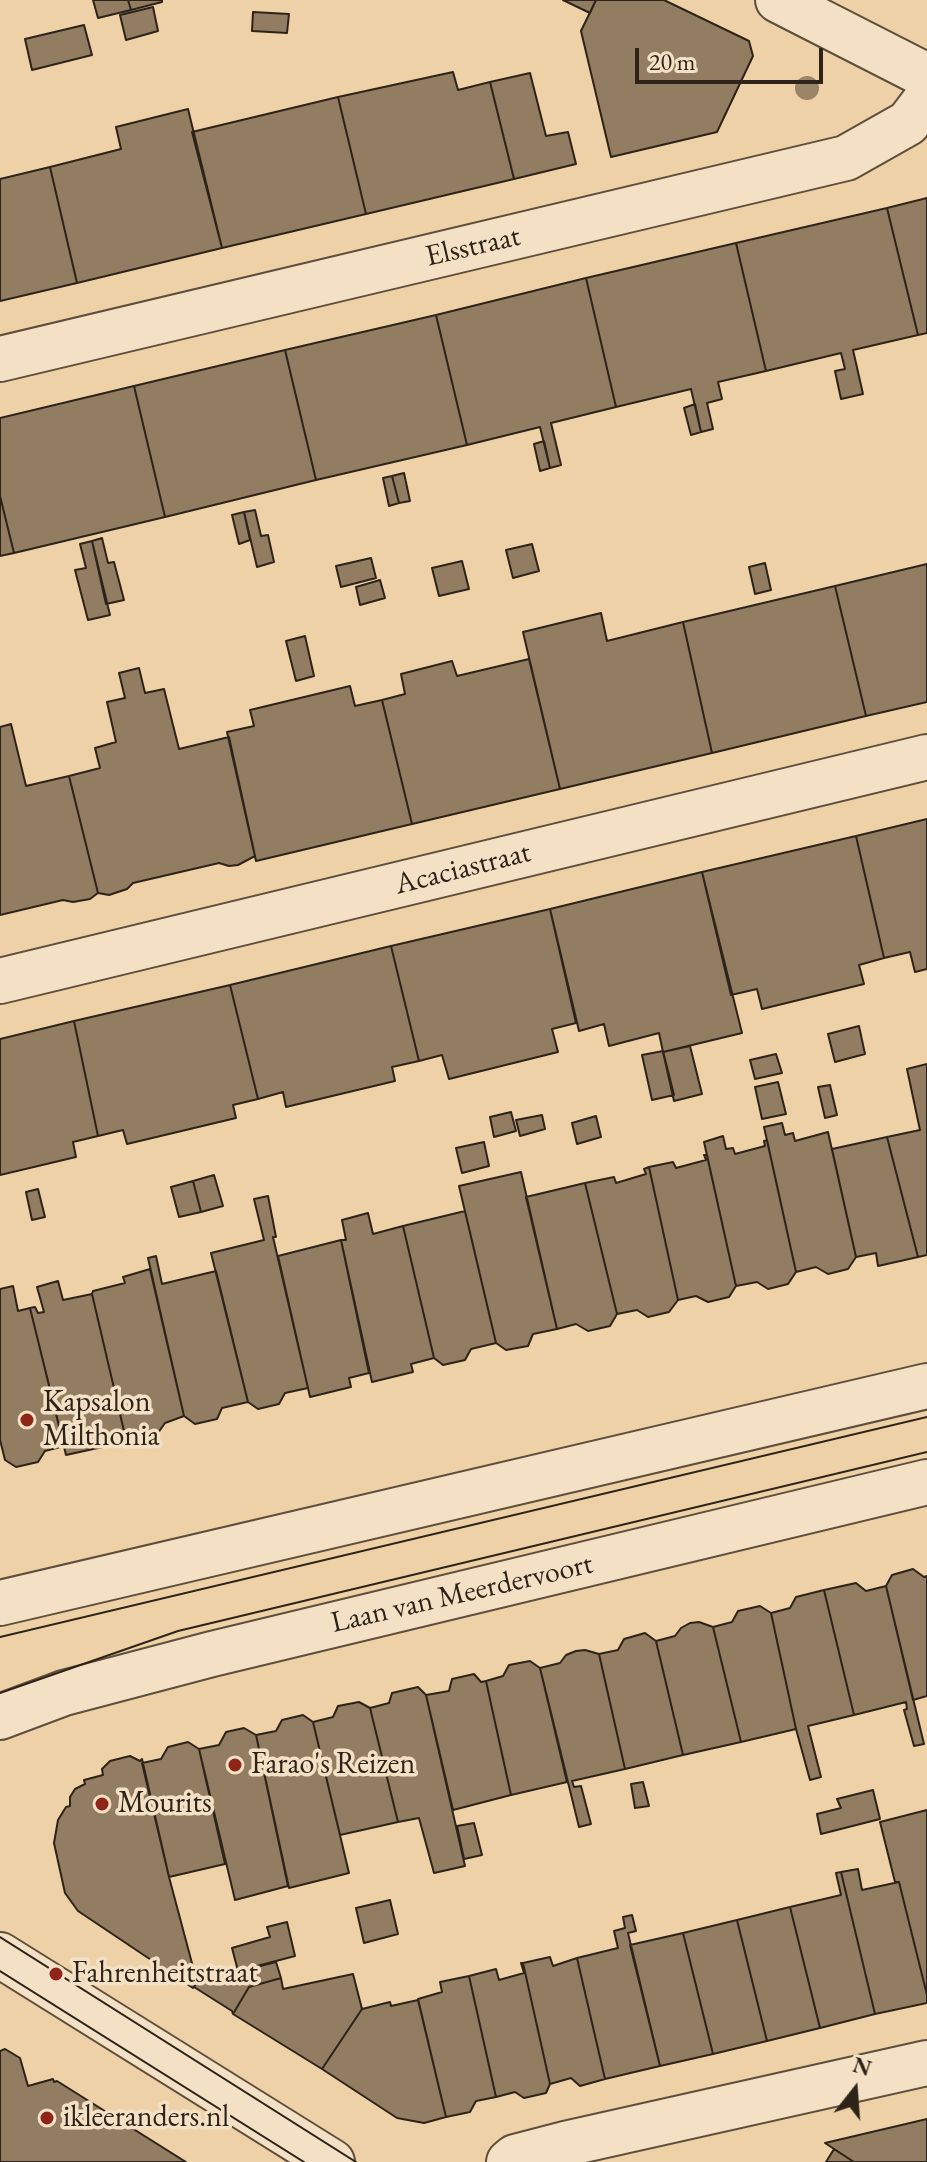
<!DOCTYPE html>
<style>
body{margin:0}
#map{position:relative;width:927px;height:2162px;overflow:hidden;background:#eed1a6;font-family:"EB Garamond",serif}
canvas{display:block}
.north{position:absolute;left:815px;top:2050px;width:80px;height:80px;-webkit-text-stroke:6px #f4e1c5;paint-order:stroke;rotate:17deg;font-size:22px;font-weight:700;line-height:32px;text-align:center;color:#2e2319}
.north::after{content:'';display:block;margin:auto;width:28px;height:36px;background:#2e2319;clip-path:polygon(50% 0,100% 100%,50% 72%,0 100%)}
.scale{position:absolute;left:635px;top:48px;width:188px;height:36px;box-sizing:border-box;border:4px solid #2e2319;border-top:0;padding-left:10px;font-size:24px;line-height:28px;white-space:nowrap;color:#2e2319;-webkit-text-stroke:6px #f4e1c5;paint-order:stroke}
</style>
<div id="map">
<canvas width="927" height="2162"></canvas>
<div class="north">N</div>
<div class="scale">20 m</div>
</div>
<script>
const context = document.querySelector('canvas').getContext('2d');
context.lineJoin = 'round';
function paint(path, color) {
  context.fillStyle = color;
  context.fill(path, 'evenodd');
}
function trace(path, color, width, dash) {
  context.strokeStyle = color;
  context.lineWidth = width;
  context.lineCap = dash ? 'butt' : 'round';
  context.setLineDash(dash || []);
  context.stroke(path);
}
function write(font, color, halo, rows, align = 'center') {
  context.font = font + ' "EB Garamond",serif';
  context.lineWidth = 7;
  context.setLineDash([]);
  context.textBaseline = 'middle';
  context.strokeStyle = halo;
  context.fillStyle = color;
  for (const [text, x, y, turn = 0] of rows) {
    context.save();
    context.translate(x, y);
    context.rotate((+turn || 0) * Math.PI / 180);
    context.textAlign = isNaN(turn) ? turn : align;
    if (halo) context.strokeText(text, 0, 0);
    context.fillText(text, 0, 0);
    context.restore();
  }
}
const building = new Path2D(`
 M93 0H128L131 10 98 18Z
 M128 0H162V2L131 10Z
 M563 0H596L590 13Z
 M596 0H664L749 41 753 56 717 132 611 157 581 31Z
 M153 7 158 31 126 40 120 15Z
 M253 12 289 14 287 33 252 31Z
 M84 25 92 55 32 70 25 39Z
 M453 72 458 90 490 82 514 179 366 214 338 97Z
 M530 73 546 136 568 132 576 164 514 179 490 82Z
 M338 97 366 214 222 248 192 132Z
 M188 109 222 248 77 283 50 167 121 149 116 127Z
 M50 167 77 283 0 301V179Z
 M927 198V333L918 335 887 208Z
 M887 208 918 335 853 350 863 394 841 399 835 371 845 369 841 353 766 371 736 243Z
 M736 243 766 371 718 382 722 399 707 403 713 429 701 432 691 389 616 407 586 278Z
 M586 278 616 407 551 423 561 465 550 468 540 427 467 445 436 315Z
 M436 315 467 445 316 480 285 350Z
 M285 350 316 480 165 517 134 386Z
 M134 386 165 517 14 553 0 496V418Z
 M695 404 701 432 691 435 684 408Z
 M544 441 550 468 540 471 534 444Z
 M404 473 410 501 399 503 392 476Z
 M392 476 399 503 389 506 383 478Z
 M0 496 14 553 0 556Z
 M255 510 261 536 268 535 274 562 257 567 244 512Z
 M244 512 250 540 239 544 232 515Z
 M102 538 108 563 114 562 124 600 106 604 92 541Z
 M92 541 110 615 88 620 75 570 86 568 80 544Z
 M532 544 539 571 513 578 506 550Z
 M371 558 376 578 341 587 336 566Z
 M462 561 469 589 439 596 432 568Z
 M765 563 771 590 755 594 749 567Z
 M927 564V702L866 716 835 586Z
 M380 580 385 598 360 605 356 587Z
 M835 586 866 716 712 753 683 622Z
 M601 613 607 641 683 622 712 753 560 789 523 632Z
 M305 636 314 676 296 681 286 641Z
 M529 659 560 789 412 824 382 700 405 694 401 674 452 661 457 676Z
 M139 668 145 693 164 689 179 749 229 737 255 856 238 865 229 866 219 863 133 883 127 889 109 895 98 893 69 776 100 768 95 748 116 742 107 702 125 698 119 673Z
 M350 686 355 706 382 700 412 824 256 861 227 732 254 726 250 710Z
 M11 724 26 786 69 776 98 893 90 899 73 902 63 900 0 915V727Z
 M927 819V969L915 972 910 952 884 958 856 836Z
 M856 836 884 958 859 965 864 984 762 1009 757 989 731 995 702 872Z
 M702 872 742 1033 663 1052 659 1033 609 1046 604 1024 579 1031 550 909Z
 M550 909 576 1023 552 1029 558 1052 449 1079 442 1055 419 1061 391 946Z
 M391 946 419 1061 392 1067 395 1081 286 1107 283 1092 258 1099 230 985Z
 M230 985 258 1099 233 1105 236 1118 127 1144 123 1130 98 1136 74 1021Z
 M74 1021 98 1136 73 1142 76 1157 0 1175V1039Z
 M859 1026 865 1054 835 1062 828 1034Z
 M690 1046 702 1094 674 1101 663 1052Z
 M663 1051 674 1095 652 1100 642 1055Z
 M776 1054 782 1073 755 1079 750 1060Z
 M927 1064V1255L918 1257 887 1137 920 1130 907 1069Z
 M778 1082 786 1114 762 1119 755 1087Z
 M830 1085 837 1115 825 1118 818 1087Z
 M511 1112 516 1131 494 1137 490 1117Z
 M542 1115 545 1129 520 1136 516 1120Z
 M596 1116 601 1137 577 1144 572 1123Z
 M782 1123 785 1135 793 1133 795 1141 828 1132 856 1257 848 1269 828 1274 816 1267 796 1272 764 1127Z
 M723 1136 726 1149 733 1148 735 1154 765 1146 764 1141 767 1140 796 1272 788 1284 768 1289 757 1282 736 1286 704 1142Z
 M887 1137 918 1257 878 1266 876 1253 856 1257 832 1149Z
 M484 1142 489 1166 462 1173 456 1148Z
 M704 1155H707L736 1286 729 1297 708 1302 696 1296 678 1300 649 1167 673 1162 676 1168 706 1160Z
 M649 1167 678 1300 669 1312 648 1317 637 1310 617 1314 585 1183 614 1177 616 1183 646 1174 644 1169Z
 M521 1172 557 1329 533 1334 528 1346 506 1350 496 1343 459 1186Z
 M214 1175 223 1206 201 1212 193 1181Z
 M193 1181 201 1212 179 1217 171 1187Z
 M585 1183 617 1314 610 1326 588 1331 576 1324 557 1329 526 1197Z
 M38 1189 45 1217 32 1220 26 1192Z
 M268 1196 276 1237H273L308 1388 285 1393 279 1404 258 1409 248 1402 211 1253 264 1240 254 1199Z
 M465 1211 496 1343 471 1349 465 1360 443 1365 434 1358 403 1226Z
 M368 1213 373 1234 403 1226 434 1358 411 1364 413 1372 372 1382 341 1240H346L342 1220Z
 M341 1240 369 1373 349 1378 351 1387 310 1397 278 1256Z
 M156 1256 162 1284 216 1271 248 1402 222 1408 217 1419 195 1424 184 1416 148 1258Z
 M150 1269 184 1416 165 1423 158 1433 135 1439 124 1431 92 1294 93 1291 125 1283 123 1277Z
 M58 1281 63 1300 92 1294 124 1431 104 1436 107 1446 66 1455 30 1308 35 1307 38 1313 44 1312 37 1287Z
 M13 1286 18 1311 30 1308 64 1446 45 1451 38 1462 16 1467 5 1460 0 1440V1289Z
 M913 1569 924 1577 927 1576V1696L913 1700 886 1586 892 1575Z
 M856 1583 866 1591 886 1586 924 1744 914 1746 904 1710 907 1709 906 1702 854 1715 824 1590Z
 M824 1590 854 1715 808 1726 821 1777 810 1780 796 1729 771 1613 790 1608 796 1597Z
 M760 1606 771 1613 796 1729 741 1742 713 1627 732 1622 738 1611Z
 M699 1622 713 1627 741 1742 683 1755 656 1641 675 1636 681 1628 690 1623Z
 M645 1633 656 1641 683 1755 625 1769 599 1654 618 1650 624 1639Z
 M585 1650 599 1654 625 1769 572 1781 574 1787 581 1786 591 1824 579 1827 540 1668 560 1663 566 1655 576 1651Z
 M530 1661 540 1668 567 1782 511 1795 486 1681 503 1676 509 1665Z
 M474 1674 481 1682 486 1681 511 1795 453 1810 426 1695 449 1691 452 1679Z
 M418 1687 426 1695 465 1866 434 1873 419 1818 398 1822 370 1708 389 1703 392 1693Z
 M359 1702 370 1708 398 1822 340 1835 313 1722 333 1717 338 1706Z
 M303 1715 313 1722 349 1873 289 1888 256 1735 276 1731 282 1720Z
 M244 1728 256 1735 288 1886 235 1900 199 1749 219 1745 226 1732Z
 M188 1742 199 1749 225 1864 169 1877 142 1763 161 1759 168 1747Z
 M130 1756 140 1761 142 1759 169 1877 197 1982 193 1988 78 1911 65 1893 54 1843 58 1820 66 1807 70 1806V1797L75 1789 85 1784 84 1780 103 1775 102 1769 110 1761Z
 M643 1782 649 1806 635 1808 631 1784Z
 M873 1790 880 1819 821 1834 817 1814 841 1808 837 1799Z
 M927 1810V1995L899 1882H895L880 1822Z
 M474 1823 482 1855 464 1859 457 1826Z
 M858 1869 862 1890 899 1882 927 1995V2003L875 2014 841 1872Z
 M841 1872 875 2014 820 2028 790 1907 841 1895 836 1873Z
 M390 1900 398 1934 364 1943 356 1908Z
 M790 1907 820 2028 767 2041 737 1920Z
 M632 1915 636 1931 628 1933 660 2066 605 2079 577 1958 618 1948 614 1931 625 1928 623 1917Z
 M737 1920 767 2041 713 2054 683 1933Z
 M287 1922 295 1956 238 1971 232 1948 270 1937 267 1927Z
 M683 1933 713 2054 660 2066 630 1945Z
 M550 1957 553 1966 577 1958 605 2079 580 2086 571 2078 550 2084 523 1963Z
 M276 1962 281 1978 249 1987 233 2014 232 2011 194 1987 197 1982Z
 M521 1963H523L550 2084 546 2093 524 2098 515 2092 496 2097 469 1976 496 1969 499 1980 524 1973Z
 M353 1974 362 2009 322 2069 233 2014 249 1987 281 1978 283 1989Z
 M469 1976 496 2097 476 2101 470 2112 446 2117 418 1999 442 1992 440 1982Z
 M418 2000 446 2117 424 2123 397 2118 322 2069 362 2009 390 2002 391 2006Z
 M5 2049 20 2058 28 2086 53 2079 54 2082 57 2081 186 2162H0V2051Z
 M927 2119V2162H854L825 2143Z
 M834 2149 854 2162H826Z`);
const minor = new Path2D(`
 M778 0 927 76
 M0 359 846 158 908 123 927 98
 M0 981 927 757
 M0 1603 927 1386
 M0 1717 64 1693 212 1654 927 1482
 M0 1955 332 2162
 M509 2162 515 2157 565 2144 927 2063`);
const tram = new Path2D(`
 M0 1637 927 1417
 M0 1693 178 1631 927 1452
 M0 1937 356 2162
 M0 1971 304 2162`);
const trees = [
 [807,88]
];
const markers = [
 [27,1420,8,"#8f2418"],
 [235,1765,8,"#8f2418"],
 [102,1804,8,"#8f2418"],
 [56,1974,8,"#8f2418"],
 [47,2118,8,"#8f2418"]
];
const streetNames = [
 ["Elsstraat",473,247,-13],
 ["Acaciastraat",463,869,-14],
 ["Laan van Meerdervoort",462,1594,-13]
];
const poiNames = [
 ["Kapsalon",43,1403],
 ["Milthonia",43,1437],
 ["Farao's Reizen",251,1765],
 ["Mourits",118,1804],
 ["Fahrenheitstraat",72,1974],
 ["ikleeranders.nl",63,2118]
];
paint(building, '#927d62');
trace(building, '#2e2319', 2);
trace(minor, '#5e4e3c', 48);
trace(minor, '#f4e1c5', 44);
trace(tram, '#2e2319', 2);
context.fillStyle = '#9a8568';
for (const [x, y] of trees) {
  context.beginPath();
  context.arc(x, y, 12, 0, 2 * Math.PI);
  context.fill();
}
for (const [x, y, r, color] of markers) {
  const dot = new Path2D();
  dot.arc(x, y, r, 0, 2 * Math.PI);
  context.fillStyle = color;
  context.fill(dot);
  trace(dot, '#f4e1c5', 3);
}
write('30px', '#2e2319', '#f4e1c5', streetNames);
write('30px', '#2e2319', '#f4e1c5', poiNames, 'left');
</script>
